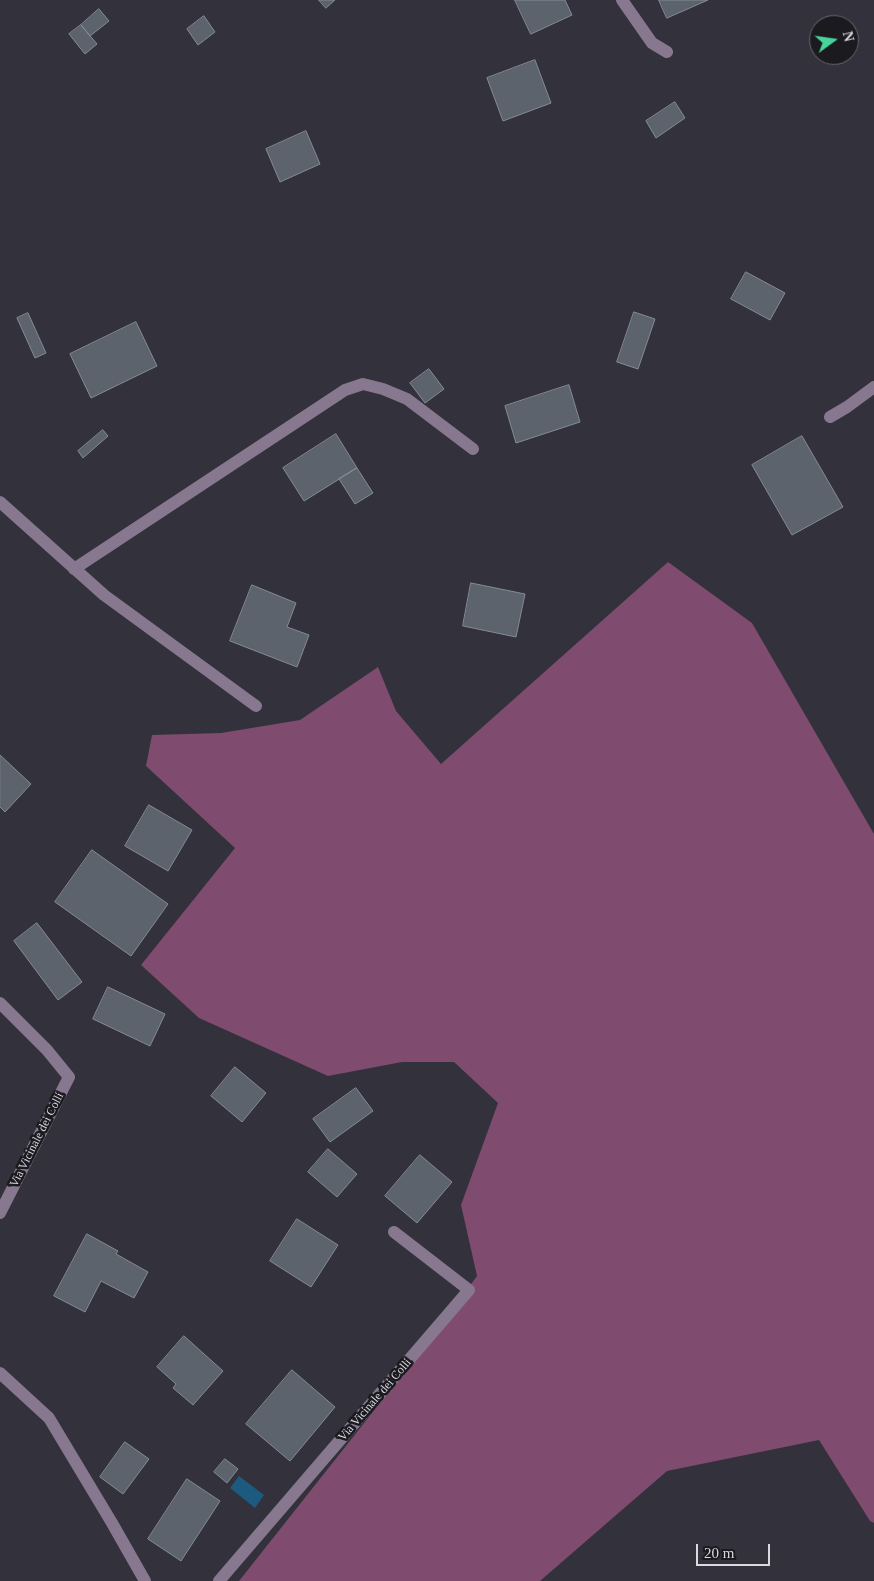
<!DOCTYPE html>
<style>
body{margin:0}
#map{position:relative;width:874px;height:1581px;overflow:hidden;background:#32313c;font-family:Georgia,serif}
canvas{display:block}
.north{position:absolute;left:809px;top:15px;width:50px;height:50px;box-sizing:border-box;background:#1a1a1f;border:1px solid #67666c;border-radius:50%;rotate:76deg;font-size:14px;font-weight:700;line-height:20px;text-align:center;color:#dad9e0}
.north::after{content:'';display:block;margin:auto;width:18px;height:22px;background:#48d49d;clip-path:polygon(50% 0,100% 100%,50% 72%,0 100%)}
.scale{position:absolute;left:696px;top:1544px;width:74px;height:22px;box-sizing:border-box;border:2px solid #dad9e0;border-top:0;padding-left:6px;font-size:15px;line-height:18px;white-space:nowrap;color:#dad9e0;-webkit-text-stroke:4px #1a1a1f;paint-order:stroke}
</style>
<div id="map">
<canvas width="874" height="1581"></canvas>
<div class="north">N</div>
<div class="scale">20 m</div>
</div>
<script>
const context = document.querySelector('canvas').getContext('2d');
context.lineJoin = 'round';
function paint(path, color) {
  context.fillStyle = color;
  context.fill(path, 'evenodd');
}
function trace(path, color, width, dash) {
  context.strokeStyle = color;
  context.lineWidth = width;
  context.lineCap = dash ? 'butt' : 'round';
  context.setLineDash(dash || []);
  context.stroke(path);
}
function write(font, color, halo, rows, align = 'center') {
  context.font = font + ' Georgia,serif';
  context.lineWidth = 5;
  context.setLineDash([]);
  context.textBaseline = 'middle';
  context.strokeStyle = halo;
  context.fillStyle = color;
  for (const [text, x, y, turn = 0] of rows) {
    context.save();
    context.translate(x, y);
    context.rotate((+turn || 0) * Math.PI / 180);
    context.textAlign = isNaN(turn) ? turn : align;
    if (halo) context.strokeText(text, 0, 0);
    context.fillText(text, 0, 0);
    context.restore();
  }
}
const forest = new Path2D(`
 M668 562 752 623 874 834V1523L870 1521 819 1440 667 1471 540 1581H239L433 1336 477 1276 461 1205 498 1103 454 1062H402L328 1076 199 1018 141 965 235 848 146 766 152 735 221 733 300 720 378 667 396 711 441 764Z`);
const water = new Path2D(`
 M239 1476 264 1495 255 1508 230 1488Z`);
const building = new Path2D(`
 M319 0H335L326 8Z
 M515 0H565L572 15 531 34Z
 M659 0H708L667 18Z
 M99 9 109 21 90 36 81 25Z
 M204 16 215 32 198 45 187 29Z
 M81 25 97 44 85 54 69 34Z
 M535 60 551 103 503 121 487 78Z
 M675 102 685 118 656 138 646 121Z
 M306 131 320 164 280 182 266 149Z
 M746 272 785 293 770 320 731 299Z
 M634 312 655 319 638 369 617 362Z
 M28 313 46 353 35 358 17 318Z
 M136 322 157 366 91 398 70 354Z
 M429 369 444 389 425 403 410 383Z
 M569 385 580 422 516 443 505 406Z
 M103 430 108 436 83 458 78 451Z
 M336 434 357 468 304 501 283 468Z
 M802 436 843 507 792 535 752 465Z
 M357 468 373 493 355 504 339 479Z
 M471 583 525 594 516 637 463 626Z
 M252 585 296 603 287 627 309 635 297 667 230 641Z
 M0 755 31 784 5 812 0 807Z
 M149 805 192 830 168 871 125 846Z
 M92 850 168 904 131 956 55 902Z
 M37 923 82 982 58 1000 14 941Z
 M108 987 165 1014 150 1046 93 1019Z
 M235 1067 266 1093 242 1122 211 1096Z
 M356 1088 373 1111 330 1142 313 1119Z
 M328 1149 357 1174 337 1197 308 1172Z
 M420 1155 452 1182 417 1223 385 1196Z
 M297 1219 338 1245 311 1287 270 1261Z
 M87 1234 118 1251 116 1254 148 1272 134 1298 101 1281 85 1312 54 1296Z
 M184 1336 223 1371 193 1405 173 1388 176 1384 157 1367Z
 M292 1370 335 1407 290 1461 246 1424Z
 M125 1442 149 1459 123 1494 100 1477Z
 M225 1459 238 1469 227 1483 214 1472Z
 M187 1479 220 1501 181 1561 148 1539Z`);
const minor = new Path2D(`
 M622 0 652 43 667 52
 M830 417 847 407 874 387
 M0 502 104 595 256 706
 M74 569 345 390 363 384 383 389 407 399 473 449
 M0 1003 47 1050 69 1077 0 1213
 M0 1373 49 1418 112 1523 145 1581
 M219 1581 469 1290 394 1232`);
const streetNames = [
 ["Via Vicinale dei Colli",37,1140,-63],
 ["Via Vicinale dei Colli",375,1400,-49]
];
paint(forest, '#7f4b6f');
paint(water, '#1c5a7f');
paint(building, '#5d636d');
trace(building, '#858b96', 1);
trace(minor, '#87788f', 12);
write('12px', '#dad9e0', '#1a1a1f', streetNames);
</script>
